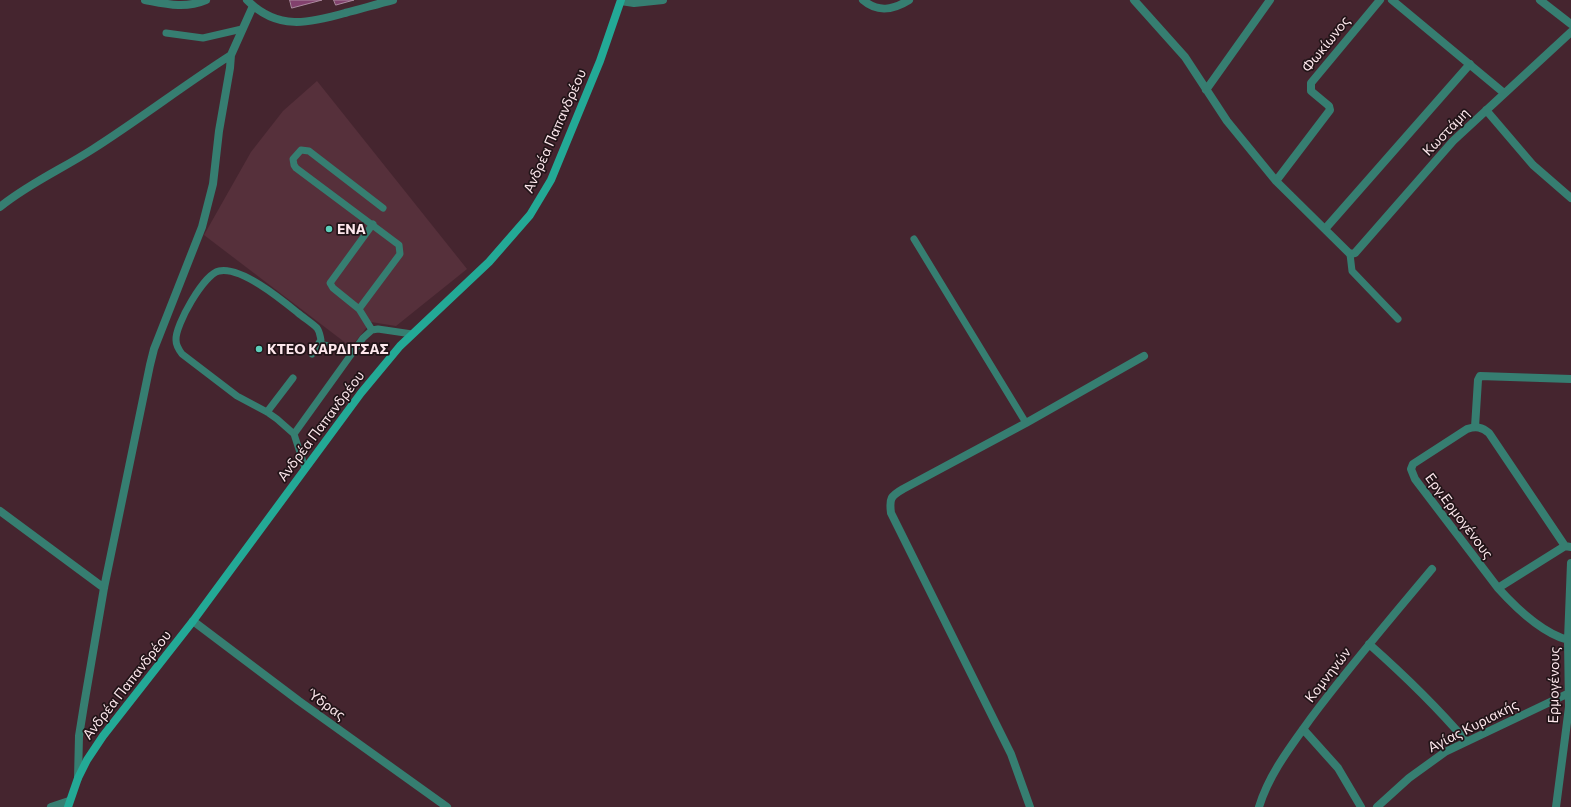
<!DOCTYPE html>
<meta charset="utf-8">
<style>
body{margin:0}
canvas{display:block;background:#45252f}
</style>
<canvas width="1571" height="807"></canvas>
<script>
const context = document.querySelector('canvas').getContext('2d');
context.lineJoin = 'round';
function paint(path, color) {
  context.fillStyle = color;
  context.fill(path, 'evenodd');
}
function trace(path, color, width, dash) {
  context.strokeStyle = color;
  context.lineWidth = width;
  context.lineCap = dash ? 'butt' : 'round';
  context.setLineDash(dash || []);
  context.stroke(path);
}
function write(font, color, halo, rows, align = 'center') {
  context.font = font + ' Commissioner,sans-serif';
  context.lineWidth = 3.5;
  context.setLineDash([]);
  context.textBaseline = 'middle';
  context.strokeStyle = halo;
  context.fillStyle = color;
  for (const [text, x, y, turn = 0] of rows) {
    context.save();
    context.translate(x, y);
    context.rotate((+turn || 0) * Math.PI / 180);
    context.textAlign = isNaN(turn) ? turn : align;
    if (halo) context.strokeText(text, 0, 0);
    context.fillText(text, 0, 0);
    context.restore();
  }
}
const built = new Path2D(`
 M317 81 467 269 396 326 371 322 351 347 204 235 251 152 283 111Z`);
const building = new Path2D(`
 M290 0H322L292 8Z
 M334 0H354L336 5Z`);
const lane = new Path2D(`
 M166 33 203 38 242 29
 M914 239 1026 423
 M1350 254 1352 271 1398 319
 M359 309 400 254 399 245 296 168 294 165 293 159 301 150 309 151 383 208
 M372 330 359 309 333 288 330 283 373 224
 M319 344 353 351
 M267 412 293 378
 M294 434 277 419 267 412 237 396 182 354C179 350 176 345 176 340 175 325 204 274 219 271 241 266 282 300 298 313 304 318 312 323 317 328 320 332 320 336 321 340L312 354
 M305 468 294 434 363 338 372 330 378 329 412 334`);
const street = new Path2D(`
 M145 0C166 4 185 9 206 0
 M247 0C277 31 310 23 345 13 361 9 377 4 393 0
 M863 0C878 13 893 10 909 0
 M1134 0 1185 57 1227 121 1276 181 1350 254 1355 253 1453 141 1571 32
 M1392 0 1504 93
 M1540 0 1571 24
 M621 1 634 3 663 0
 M1206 90 1270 0
 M1486 110 1533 165 1571 198
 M1276 181 1330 110 1329 106 1311 91V83L1380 0
 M0 207C28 184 62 169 93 149 140 119 184 85 231 55
 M1325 229 1470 64
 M1475 427 1478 380 1480 376 1571 379
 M0 511 104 588
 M1498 588 1565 546
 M193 621 299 701 447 807
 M1568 640C1542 633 1516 608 1498 588L1415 479 1411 469 1413 464 1467 429C1476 426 1482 427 1489 433L1565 546 1571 547
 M1369 644C1404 675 1436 706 1466 741
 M1303 729 1338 768 1361 807
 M78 778 79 736 84 705 104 588 150 365 154 349 202 227 213 184 219 131 230 68 231 55 253 6
 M51 807 69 801
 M1030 807 1011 754 891 513C889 498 891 496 903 489L1026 423 1144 356
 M1259 807C1269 774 1291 746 1311 718 1349 667 1391 618 1432 569
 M1377 807 1409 778 1445 752 1569 693
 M1556 807 1569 707 1568 640 1571 563`);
const secondary = new Path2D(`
 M68 807 78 778 87 760 103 736 193 621 361 393 400 346 489 262 530 215 551 180 600 61 621 0`);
const markers = [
 [329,229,4,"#5cceba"],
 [259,349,4,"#5cceba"]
];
const streetNames = [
 ["Φωκίωνος",1326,44,-51],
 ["Ανδρέα Παπανδρέου",555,131,-66],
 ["Κωστάμη",1446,132,-46],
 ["Ανδρέα Παπανδρέου",321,426,-53],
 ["Εργ.Ερμογένους",1459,516,53],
 ["Κομνηνών",1328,675,-52],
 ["Ανδρέα Παπανδρέου",127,685,-52],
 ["Ερμογένους",1554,685,-89],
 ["Ύδρας",327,705,35],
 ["Αγίας Κυριακής",1473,726,-27]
];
const poiNames = [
 ["ΕΝΑ",337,229],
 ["ΚΤΕΟ ΚΑΡΔΙΤΣΑΣ",267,349]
];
paint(built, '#56303b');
paint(building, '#82416d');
trace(building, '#ac8a9f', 1);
trace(lane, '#367e71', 7);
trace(street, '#367e71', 8);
trace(secondary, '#23a996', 8);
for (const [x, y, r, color] of markers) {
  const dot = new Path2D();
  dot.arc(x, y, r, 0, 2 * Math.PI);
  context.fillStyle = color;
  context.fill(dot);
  trace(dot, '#221418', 1.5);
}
write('14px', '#fde7ec', '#221418', streetNames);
write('bold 14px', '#fde7ec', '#221418', poiNames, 'left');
</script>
